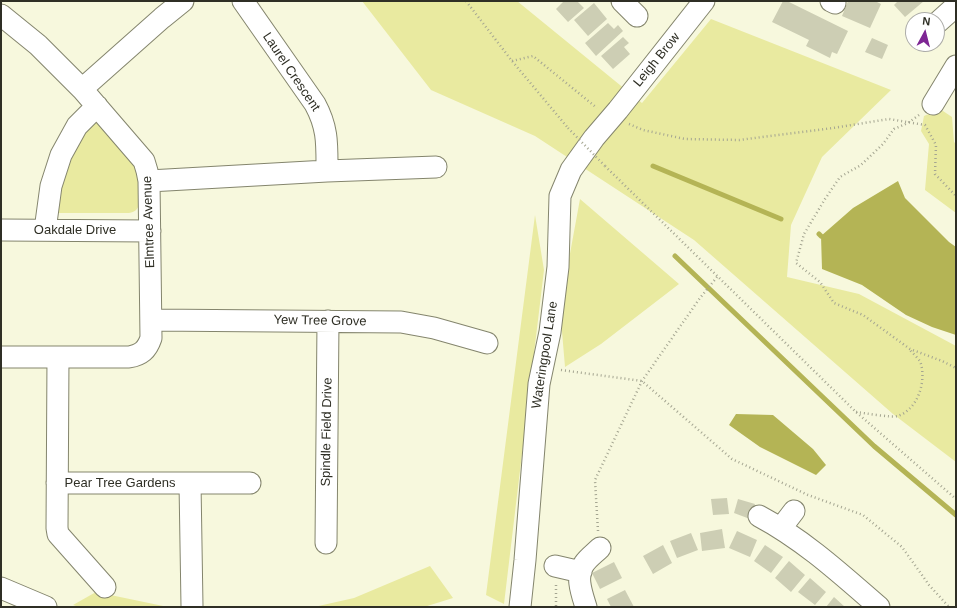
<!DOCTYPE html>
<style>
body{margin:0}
#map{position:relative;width:957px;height:608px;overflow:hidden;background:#f7f8dd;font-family:Helvetica,sans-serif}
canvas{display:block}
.frame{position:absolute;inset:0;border:2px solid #2f2f25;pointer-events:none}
.north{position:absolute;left:905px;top:12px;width:40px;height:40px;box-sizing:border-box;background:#fff;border:1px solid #acaca8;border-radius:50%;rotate:7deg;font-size:11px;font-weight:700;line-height:16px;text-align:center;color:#2f2f25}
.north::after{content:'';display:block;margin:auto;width:14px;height:18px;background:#7e2694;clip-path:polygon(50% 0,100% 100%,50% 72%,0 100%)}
</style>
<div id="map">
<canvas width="957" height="608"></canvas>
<div class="frame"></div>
<div class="north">N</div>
</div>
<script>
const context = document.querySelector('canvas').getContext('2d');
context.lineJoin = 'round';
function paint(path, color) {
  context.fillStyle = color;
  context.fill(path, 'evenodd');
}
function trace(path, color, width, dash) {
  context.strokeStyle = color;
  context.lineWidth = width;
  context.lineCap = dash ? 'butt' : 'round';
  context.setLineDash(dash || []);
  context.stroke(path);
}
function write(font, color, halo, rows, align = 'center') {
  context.font = font + ' Helvetica,sans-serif';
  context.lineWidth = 3;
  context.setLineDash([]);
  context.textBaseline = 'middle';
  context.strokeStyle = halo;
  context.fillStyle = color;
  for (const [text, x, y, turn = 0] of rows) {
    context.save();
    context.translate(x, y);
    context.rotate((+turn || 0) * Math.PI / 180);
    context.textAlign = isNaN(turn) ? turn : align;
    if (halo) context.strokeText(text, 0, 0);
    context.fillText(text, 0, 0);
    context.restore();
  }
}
const green = new Path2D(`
 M362 1H517L642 103 711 19 891 90 822 157 791 225 787 277 859 294 956 346V462L893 414 694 240 535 136 431 90Z
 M940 109 952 117 954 142 956 144V213L925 190 929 144 921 131 924 116Z
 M93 119 136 167 139 174V205C137 210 135 212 129 213H55L60 176Z
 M580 199 679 284 601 344 565 367 560 308Z
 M535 215 544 270 504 604 486 595Z
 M430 566 453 598 424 607H314L354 598Z
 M96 592 168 607H79L73 605Z`);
const water = new Path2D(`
 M898 181 905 198 949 242 956 247V335L932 327 906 315 862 285 822 269 821 236 853 208Z
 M736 414 773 415 813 449 826 465 816 475 760 447 729 425Z`);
const stream = new Path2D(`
 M653 166 781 219
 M819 234 821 236
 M675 256 874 446 956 515`);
const building = new Path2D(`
 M564 1H577L584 8 568 22 556 9Z
 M783 1H787L848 31 837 54 832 52 830 58 806 46 809 40 772 22Z
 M848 1H875L881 4 870 28 842 16Z
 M898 1H924L905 17 894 5Z
 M594 3 607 19 588 36 574 20Z
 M608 23 614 29 618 25 623 31 596 56 585 43Z
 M623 37 629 43 624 47 630 54 613 69 601 56Z
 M872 38 888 45 882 59 865 52Z
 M727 498 729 514 713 515 711 499Z
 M738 499 755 504 750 519 734 513Z
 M722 529 725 548 702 551 700 533Z
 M737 531 757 540 750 557 729 548Z
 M691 533 698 550 677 558 670 541Z
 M663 545 672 563 653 574 643 556Z
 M765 545 783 557 771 573 754 561Z
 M789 561 805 575 791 592 775 578Z
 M614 562 622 578 600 589 592 573Z
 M810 578 826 592 815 605 798 592Z
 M625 590 634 607H611L607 599Z
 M834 597 845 607H826Z`);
const path = new Path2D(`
 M466 1 512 61 568 128
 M512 61 533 56 597 108
 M919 115 908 123 894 129 883 144 861 165 840 177 825 199 804 234 796 263 820 282 834 303 863 315 910 349 942 361 956 368
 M629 124 643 130 685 139 739 140 833 128 889 119 925 125 936 145 935 174 956 196
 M605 166 856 412 956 499
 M561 370 642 381 732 459 808 495 863 515 902 547 929 585 949 607
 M856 412C864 413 892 418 898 416 918 409 926 382 921 364 920 359 913 354 910 350
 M598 531 595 480 642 381 700 298 717 277
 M556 585V607`);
const minor = new Path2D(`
 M243 1 315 104C328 128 327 144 327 171
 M622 1 637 16
 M831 1 835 3
 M1 15 38 45 82 89 144 161 147 171 149 181 151 338C147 350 141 355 129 357H1
 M937 23 956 6
 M82 89 162 18 183 1
 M933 104 956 66
 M149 181 327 171 436 167
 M1 230 150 231
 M45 230 51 186 61 155 77 126 97 106
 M151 320 401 322 434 328 487 343
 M58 357 57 528 58 534 105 587
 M57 483H250
 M190 483 192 606
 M759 516C804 540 841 574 879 607
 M781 528 794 511
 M326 543 328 321
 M555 566 581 572
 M1 588 46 607
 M520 607 525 560 539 384 550 332 558 267 560 196 571 170 594 138 618 110 704 1
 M586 607C582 594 575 576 584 564 588 558 595 553 600 548`);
const pathBridge = new Path2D(`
 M568 128 605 166`);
const streetNames = [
 ["Leigh Brow",657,60,-51],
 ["Laurel Crescent",291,72,56],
 ["Elmtree Avenue",149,222,-92],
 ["Oakdale Drive",75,230],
 ["Yew Tree Grove",320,321,1],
 ["Wateringpool Lane",545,355,-81],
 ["Spindle Field Drive",327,432,-89],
 ["Pear Tree Gardens",120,483]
];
paint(green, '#e9eaa0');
paint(water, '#b4b455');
trace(stream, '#b4b455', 5);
paint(building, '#cdceb4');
trace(minor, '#84856d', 23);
trace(path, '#a4a591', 2.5, [1, 3]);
trace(minor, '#fff', 21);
trace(pathBridge, '#a4a591', 2.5, [1, 3]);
write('13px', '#2f2f25', '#fff', streetNames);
</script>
